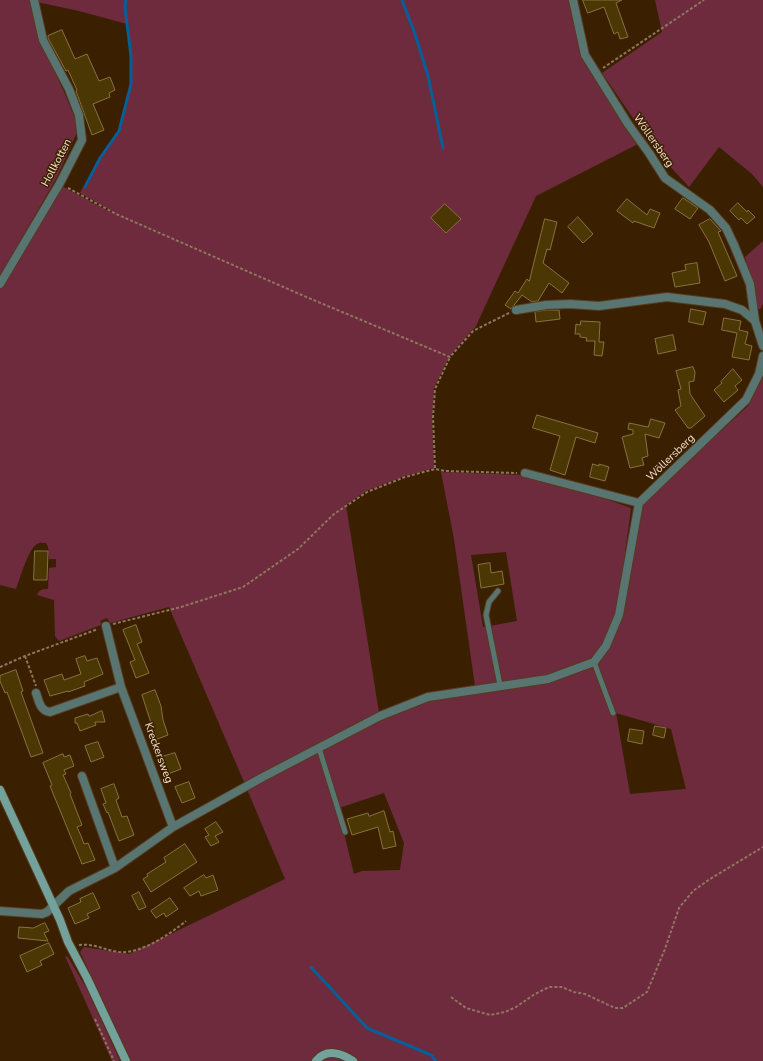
<!DOCTYPE html>
<meta charset="utf-8">
<style>
body{margin:0}
canvas{display:block;background:#3a2001}
</style>
<canvas width="763" height="1061"></canvas>
<script>
const context = document.querySelector('canvas').getContext('2d');
context.lineJoin = 'round';
function paint(path, color) {
  context.fillStyle = color;
  context.fill(path, 'evenodd');
}
function trace(path, color, width, dash) {
  context.strokeStyle = color;
  context.lineWidth = width;
  context.lineCap = dash ? 'butt' : 'round';
  context.setLineDash(dash || []);
  context.stroke(path);
}
function write(font, color, halo, rows, align = 'center') {
  context.font = font + ' "Nunito Sans",sans-serif';
  context.lineWidth = 3;
  context.setLineDash([]);
  context.textBaseline = 'middle';
  context.strokeStyle = halo;
  context.fillStyle = color;
  for (const [text, x, y, turn = 0] of rows) {
    context.save();
    context.translate(x, y);
    context.rotate((+turn || 0) * Math.PI / 180);
    context.textAlign = isNaN(turn) ? turn : align;
    if (halo) context.strokeText(text, 0, 0);
    context.fillText(text, 0, 0);
    context.restore();
  }
}
const green = new Path2D(`
 M0 0H32L41 42 65 94 79 128 57 177 0 276Z
 M36 0H572L583 56 638 144 536 196 475 328 472 330 449 357 434 388 432 419 434 468 405 476 366 491 346 505 379 713 244 782 169 607 110 623 107 618 100 621 102 624 101 625 59 641 55 636 54 600 37 595C39 590 42 589 48 589L49 568 56 567V559H49L48 547 46 543C43 543 40 542 37 544 28 549 20 579 16 589L0 585V288L60 185 110 212 112 211 80 193 83 187 86 188 101 158 120 131 132 84 131 56 127 24 79 11 37 2Z
 M655 0H763V187L752 174 719 147 689 187 655 150 602 73 662 32Z
 M763 241V304L760 309H756L754 287 745 257Z
 M763 374V1061H131L80 952 84 947 129 954 285 879 246 787 318 750 344 833 354 874 362 871 400 870 404 843 384 793 339 808 321 749 381 718 428 698 500 688 593 664 612 715 616 713 596 663 608 647 640 508 665 482 748 406ZM616 713 671 729 686 789 630 794Z
 M441 472 525 475 578 489 631 508 617 615 605 645 592 661 548 677 501 684 490 626 517 621 506 552 471 555 483 627 487 626 498 684 475 686 454 539Z
 M65 956 68 957 88 991 120 1061H112Z`);
const stream = new Path2D(`
 M402 0 415 34 428 76 443 148
 M85 187 100 158 119 131 131 84V56L125 7 126 0
 M311 967 367 1028 431 1055 436 1061`);
const building = new Path2D(`
 M583 0H622L616 3 628 37 620 39 618 32 614 34 604 7 588 13Z
 M62 30 75 59 87 54 99 81 110 77 115 90 109 93 110 97 93 104 104 130 92 135 76 91 77 90 68 70 66 71 48 38V36Z
 M683 198 698 208 690 219 675 209Z
 M627 199 647 215 650 209 660 213 654 228 634 221 633 223 617 211Z
 M738 203 747 212 748 210 755 217 747 224 741 218 739 220 730 211Z
 M445 204 461 219 446 233 431 218Z
 M578 217 593 234 583 243 568 227Z
 M545 219 557 222 550 250 547 249 543 263 569 283 562 293 549 283 538 301 532 302 522 295 511 309 505 305 515 291 518 293 527 279 529 281Z
 M710 219 721 231 718 232 737 276 725 281 709 242 699 225Z
 M697 263 700 283 675 287 672 273 686 270 685 265Z
 M691 309 706 312 703 325 689 322Z
 M547 310H559L560 319 536 322 535 312Z
 M724 318 741 321 739 330 748 332 745 344 752 346 749 360 732 357 737 333 722 330Z
 M581 321 600 322 599 342H604L602 356 594 355 595 341H586L587 338 580 337V334H575L576 324 580 325Z
 M673 335 676 350 658 354 655 339Z
 M693 367 695 372 694 381 689 382 690 394 705 416 691 428H688L675 410 681 406 678 390 681 389 676 371Z
 M733 369 742 380 735 386 738 390 724 402 714 390 722 383 721 382Z
 M537 415 598 433 595 443 576 437 565 475 550 470 560 436 533 428Z
 M651 419 665 423 659 438 645 434 648 456 642 458 644 465 630 468 622 437 633 434V430L628 429 629 423 648 427Z
 M593 464 599 466V464L609 467 605 481 590 477Z
 M35 551H48L47 580H34Z
 M490 563 491 573 502 571 504 584 481 588 478 565Z
 M136 625 142 642 137 644 149 673 136 678 130 662 135 660 123 630Z
 M85 656 87 661 97 658 103 674 84 682 85 686 68 692V691L50 696 44 680 62 674 64 680 81 674 76 659Z
 M16 670 23 691 21 692 43 753 31 757 7 692 5 693 0 681V676Z
 M155 690 161 706 163 720 168 735 155 740 149 724 151 723 142 695Z
 M102 711 105 722H95L96 725 80 731 77 723H75V718L88 714 89 716Z
 M655 726 666 728 664 738 653 735Z
 M630 729 644 731 642 744 628 741Z
 M98 742 104 757 91 762 85 746Z
 M175 753 181 769 168 774 162 757Z
 M63 754 64 757 70 755 74 766 64 770 66 774 63 775 71 793 70 794 82 825 77 827 81 836 84 844 88 843 95 860 82 864 50 786 52 785 43 763Z
 M189 782 195 798 182 803 175 787Z
 M114 784 119 798 116 800 122 817 127 816 134 835 119 841 108 812 107 813 103 804 106 803 101 789Z
 M384 811 390 832 393 831 396 846 383 849 378 827 352 835 347 819 368 813 369 816Z
 M216 822 223 832 215 836 219 842 211 846 205 837 209 835 205 829Z
 M185 844 197 862 151 892 143 879 148 876 147 874 166 862 164 858Z
 M204 875 206 878 213 875 218 890 201 896 199 891 190 896 184 888Z
 M139 892 146 907 139 910 132 896Z
 M93 893 100 908 87 914 89 918 75 924 68 908 81 902 80 899Z
 M170 898 178 909 166 917 164 913 156 918 151 911Z
 M45 923 49 931 44 933 48 941 18 938 19 927 33 928Z
 M49 943 54 954 40 961 42 965 27 972 20 956Z`);
const path = new Path2D(`
 M603 68 704 0
 M68 188 116 214 311 299 450 357 473 331 509 313
 M435 468 433 417 435 389 450 357
 M113 624 181 607 243 587 298 549 334 514 367 492 405 477 435 469 445 471 517 473
 M25 656 36 686
 M0 667 25 656 98 629
 M79 945C92 943 105 950 119 952 141 954 170 934 186 921
 M451 997 466 1008 490 1015 505 1012 516 1007 535 994 549 987H562L574 992 585 994 615 1008H623L647 992 665 949 679 908 693 891 710 879 763 847
 M95 1019 114 1061`);
const lane = new Path2D(`
 M498 591 489 602 486 615 500 685
 M594 662 613 713
 M319 748 345 832`);
const street = new Path2D(`
 M573 0 585 55 628 124 649 153 665 178 710 210 726 228 734 245 750 284 755 321
 M0 284 60 183 82 140 79 115 69 89 43 40 34 0
 M516 310 546 305 570 304 599 306 667 297 725 304 742 310 755 321 763 346
 M525 473 639 503
 M106 626 121 687 173 827
 M36 693C39 701 40 711 50 712L121 687
 M82 776 115 868
 M0 911 42 914 47 912 69 891 115 868 173 827 263 777 380 716 428 697 548 679 594 662 606 646 619 615 639 503 746 400 759 374 763 356`);
const secondary = new Path2D(`
 M0 790 60 920 68 942 87 978 126 1061
 M316 1061C326 1048 342 1053 353 1061`);
const streetNames = [
 ["Wöllersberg",653,141,55],
 ["Hollkotten",57,163,-62],
 ["Wöllersberg",671,458,-44],
 ["Kreckersweg",158,753,70]
];
paint(green, '#6e2b3d');
trace(stream, '#065f98', 3);
paint(building, '#4b3703');
trace(building, '#88713f', 1);
trace(lane, '#553b1e', 7);
trace(street, '#553b1e', 10);
trace(secondary, '#553b1e', 10);
trace(path, '#8f775d', 2, [3, 2]);
trace(lane, '#597571', 5);
trace(street, '#597571', 8);
trace(secondary, '#73a19b', 8);
write('11px', '#f9e3ce', '#3a2001', streetNames);
</script>
